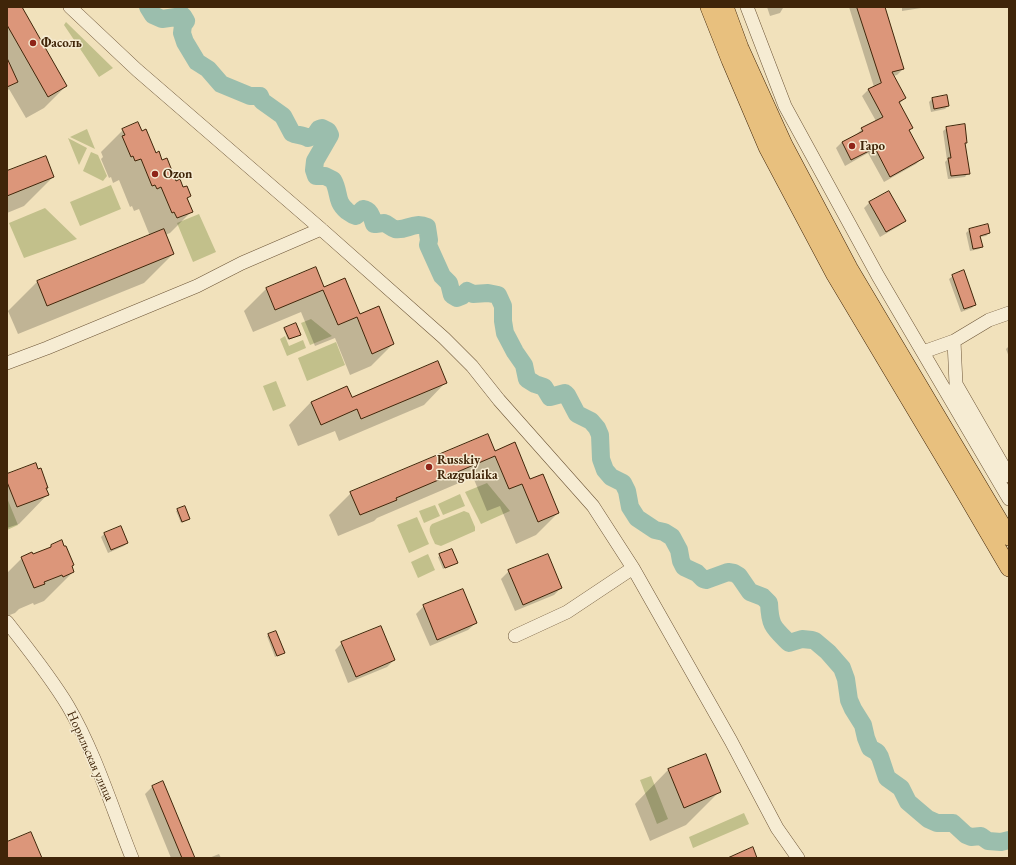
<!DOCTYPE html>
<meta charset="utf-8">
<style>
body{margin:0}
#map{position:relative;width:1016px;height:865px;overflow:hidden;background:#f1e1bb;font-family:"EB Garamond",serif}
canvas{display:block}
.frame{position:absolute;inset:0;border:8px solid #402509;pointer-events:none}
</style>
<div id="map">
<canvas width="1016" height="865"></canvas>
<div class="frame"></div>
</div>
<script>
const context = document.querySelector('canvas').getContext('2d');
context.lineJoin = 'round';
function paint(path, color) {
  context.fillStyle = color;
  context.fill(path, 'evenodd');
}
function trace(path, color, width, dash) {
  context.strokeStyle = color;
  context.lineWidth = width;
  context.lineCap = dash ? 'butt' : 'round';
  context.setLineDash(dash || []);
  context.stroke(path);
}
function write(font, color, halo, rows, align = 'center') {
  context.font = font + ' "EB Garamond",serif';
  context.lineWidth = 3;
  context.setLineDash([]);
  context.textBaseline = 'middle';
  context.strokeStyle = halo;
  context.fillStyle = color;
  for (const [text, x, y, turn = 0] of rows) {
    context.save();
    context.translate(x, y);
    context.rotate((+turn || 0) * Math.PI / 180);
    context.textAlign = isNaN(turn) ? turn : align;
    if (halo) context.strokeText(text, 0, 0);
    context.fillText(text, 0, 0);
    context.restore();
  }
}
const green = new Path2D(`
 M66 22 113 68 99 77 64 25Z
 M87 129 95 149 70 137Z
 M68 138 87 148 79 165Z
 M91 152 98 155 107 176 103 181 83 171Z
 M111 185 121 209 80 226 70 202Z
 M45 208 77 239 24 258 9 223Z
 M199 214 216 252 193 262 177 223Z
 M311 319 332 336 310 345 301 323Z
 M285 336 289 346 303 340 306 348 287 356 280 339Z
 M336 342 345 365 307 381 298 358Z
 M276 381 286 406 273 411 263 386Z
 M487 483 510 511 481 524 465 492Z
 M460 494 465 506 443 515 438 504Z
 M7 498 18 525 7 530Z
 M435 505 440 516 424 523 419 511Z
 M464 511 469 513 475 527V531L441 546 435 544C433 538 426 530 432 524Z
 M417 517 429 544 409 553 397 525Z
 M428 554 435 570 418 578 411 562Z
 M651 776 668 819 657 824 640 780Z
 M744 813 749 824 693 848 689 837Z`);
const shadow = new Path2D(`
 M7 7H21L66 86 44 108 26 118 9 89 7 91Z
 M767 7H787L783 8 780 13 770 16Z
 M849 7H884L903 69 897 75 893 76 905 98 899 104 912 128 908 132 922 158 916 164 884 182 868 153 845 166 836 148 842 142 856 135 862 129 876 121 862 96 868 90 874 87Z
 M902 7H922L921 8 902 11Z
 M933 98 948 106 945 109 931 112 929 102Z
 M947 128 966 142 964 144 968 173 965 177 948 179 945 162 947 160 943 131Z
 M123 130 155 154 162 161 175 182 190 196 187 199 192 211 170 233 165 235 173 254 144 283 18 334 8 311 37 282 150 236 139 209 134 211 132 206 130 207 119 180 113 183 111 177 109 178 101 159 103 157 101 152Z
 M7 172 53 177 24 206 7 213Z
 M870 202 904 221 899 226 880 237 864 208Z
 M987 225 989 233 986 236 980 237 982 247 979 249 970 251 966 233 969 230Z
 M316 268 324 288 360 316 393 344 371 366 350 375 335 338 315 346 301 312 253 332 244 311 266 289Z
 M953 276 975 304 972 308 961 312 949 279Z
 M285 329 298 336 288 340 284 330Z
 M1009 346V357L1006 349Z
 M446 382 424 405 339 441 335 431 298 446 289 425 311 402 351 399Z
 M495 452 530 480 558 513 536 535 516 544 500 506 487 511 473 477 377 518 374 521 338 536 329 515 351 493Z
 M7 475 47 487 46 489 48 494 19 524 7 528Z
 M178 510 189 519 181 523 176 511Z
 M104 534 127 543 124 546 108 553 101 537Z
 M51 546 64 548 73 572 44 601 34 605 33 603 19 609 15 613 7 616V573L22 558 33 556 47 550Z
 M452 550 457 563 443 569 438 557Z
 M509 571 561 588 554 595 515 611 501 579Z
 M424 606 476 623 468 630 430 646 416 614Z
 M269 635 284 653 282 654 275 657 267 636Z
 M342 643 394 660 387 667 348 683 335 650Z
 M705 755 720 791 686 825 650 841 635 804 668 770Z
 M162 782 194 858H171L145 794 152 787Z
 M219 854 221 858H209Z`);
const river = new Path2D(`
 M148 7 153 15 162 19 183 16 186 21 183 25 182 33 185 42 197 62 208 69 221 84 250 96H260L262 101 283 116 292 133C297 136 302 134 308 138L315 135 319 129 322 128 328 131 330 135 315 161 314 170 316 176H325L333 180C340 192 335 201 347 211 351 214 352 215 356 216L363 209C371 210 372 218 374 224 377 224 381 223 384 223 388 224 391 228 395 229 407 231 414 221 427 227L429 240 428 245 442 276 449 283 452 295 457 298 462 296 467 291 473 294 488 293 498 295 503 306V321L505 333 515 352 524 365 527 379 535 384 544 387 550 397 565 393 567 395 577 414 591 421 597 428 600 435 601 459 605 470 611 477 623 483 627 491 630 507 637 518 655 530 664 532 672 537 679 550 681 561 684 567 697 573 703 579 706 580 728 572 734 573 739 576 750 592 763 597 769 603C770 626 773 627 789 643L802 639 812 640 815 641 828 652 842 668 846 679 849 700 853 709 863 725 866 738 870 748 877 752 880 757 887 778 901 788 908 802 928 819 937 823H953L966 835 971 837 981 836 988 841 1001 842 1009 840`);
const building = new Path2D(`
 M7 7H22L67 86 48 97 7 25Z
 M857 7H885L904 69 892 72 906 98 899 102 913 128 909 130 924 158 890 177 875 148 851 160 842 142 863 131 861 128 883 117 868 89 881 83Z
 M7 58 18 82 7 87Z
 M947 95 949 106 934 109 932 98Z
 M138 122 142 131 146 129 156 153 159 151 162 160 167 158 176 181 180 179 183 187 187 186 191 196 187 198 193 212 177 218 174 212 172 213 161 187 157 189 155 185 152 186 141 159 135 161 133 156 131 157 122 136 125 135 122 129Z
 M965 124 967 143H965L970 174 951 176 948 158H951L946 127Z
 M46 156 54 177 7 196V171Z
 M889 191 906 221 886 232 869 202Z
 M988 224 990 233 980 236 983 247 973 249 969 229Z
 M164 229 174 254 47 306 37 281Z
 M316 267 324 287 345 278 360 314 379 306 394 344 372 354 357 317 338 325 323 290 275 310 266 288Z
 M964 270 976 305 964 309 952 275Z
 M296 323 301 335 289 339 284 328Z
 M438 361 447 383 361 419 357 409 321 425 311 402 347 386 352 397Z
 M488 434 495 451 515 442 530 479 543 474 559 513 538 522 522 484 509 489 495 456 396 498 397 500 360 515 350 492Z
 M36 463 38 469 41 468 48 488H46L49 495 17 507 7 482V474Z
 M185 506 190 519 182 522 177 509Z
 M121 526 128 543 111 550 104 533Z
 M62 540 64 546H66L74 565 72 566 74 572 63 577 62 575 44 582 45 584 34 588 21 557 32 552 33 554 51 547V545Z
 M452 549 458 563 445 568 439 554Z
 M548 554 562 588 523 605 508 570Z
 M463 589 477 623 437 640 423 605Z
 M381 626 395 660 356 677 341 642Z
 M276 631 285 653 277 656 268 634Z
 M706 754 721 792 684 808 668 769Z
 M163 781 195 858H182L152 786Z
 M31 832 42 858H7V842Z
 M753 847 757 858H728Z`);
const minor = new Path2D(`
 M70 7 137 70 321 229 444 338 472 366 499 400 593 506 633 568 731 741 777 828 798 858
 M747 7 785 106 878 276 1009 499
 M954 341 956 384 1009 476
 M923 352 954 341 989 320 1009 313
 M7 363 47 348 197 286 242 263 321 229
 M7 622C28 649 50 676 68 706 95 752 112 808 132 858
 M515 636 567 612 633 568`);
const major = new Path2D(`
 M709 7 730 60 767 147 835 275 958 481 1009 568
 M725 7 740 48 784 145 849 268 1009 537`);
const markers = [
 [33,43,4,"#8f2418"],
 [852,146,4,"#8f2418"],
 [155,174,4,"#8f2418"],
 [429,467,4,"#8f2418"]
];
const poiNames = [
 ["Фасоль",41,43],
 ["Гаро",860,146],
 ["Ozon",163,174],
 ["Russkiy",437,460],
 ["Razgulaika",437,475]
];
const streetNames = [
 ["Норильская улица",90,756,66]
];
paint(green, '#c2c08b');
paint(shadow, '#0003');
trace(river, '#9bbead', 18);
paint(building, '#dc967a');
trace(building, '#402509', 1);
trace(minor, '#6c5436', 14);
trace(major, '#402509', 18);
trace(minor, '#f6ecd3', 13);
trace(major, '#e8c07e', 17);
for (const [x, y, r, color] of markers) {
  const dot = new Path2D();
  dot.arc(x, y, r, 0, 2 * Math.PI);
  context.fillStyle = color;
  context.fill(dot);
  trace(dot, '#f6ecd3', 1.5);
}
write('bold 13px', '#402509', '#f6ecd3', poiNames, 'left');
write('13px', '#402509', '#f6ecd3', streetNames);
</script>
